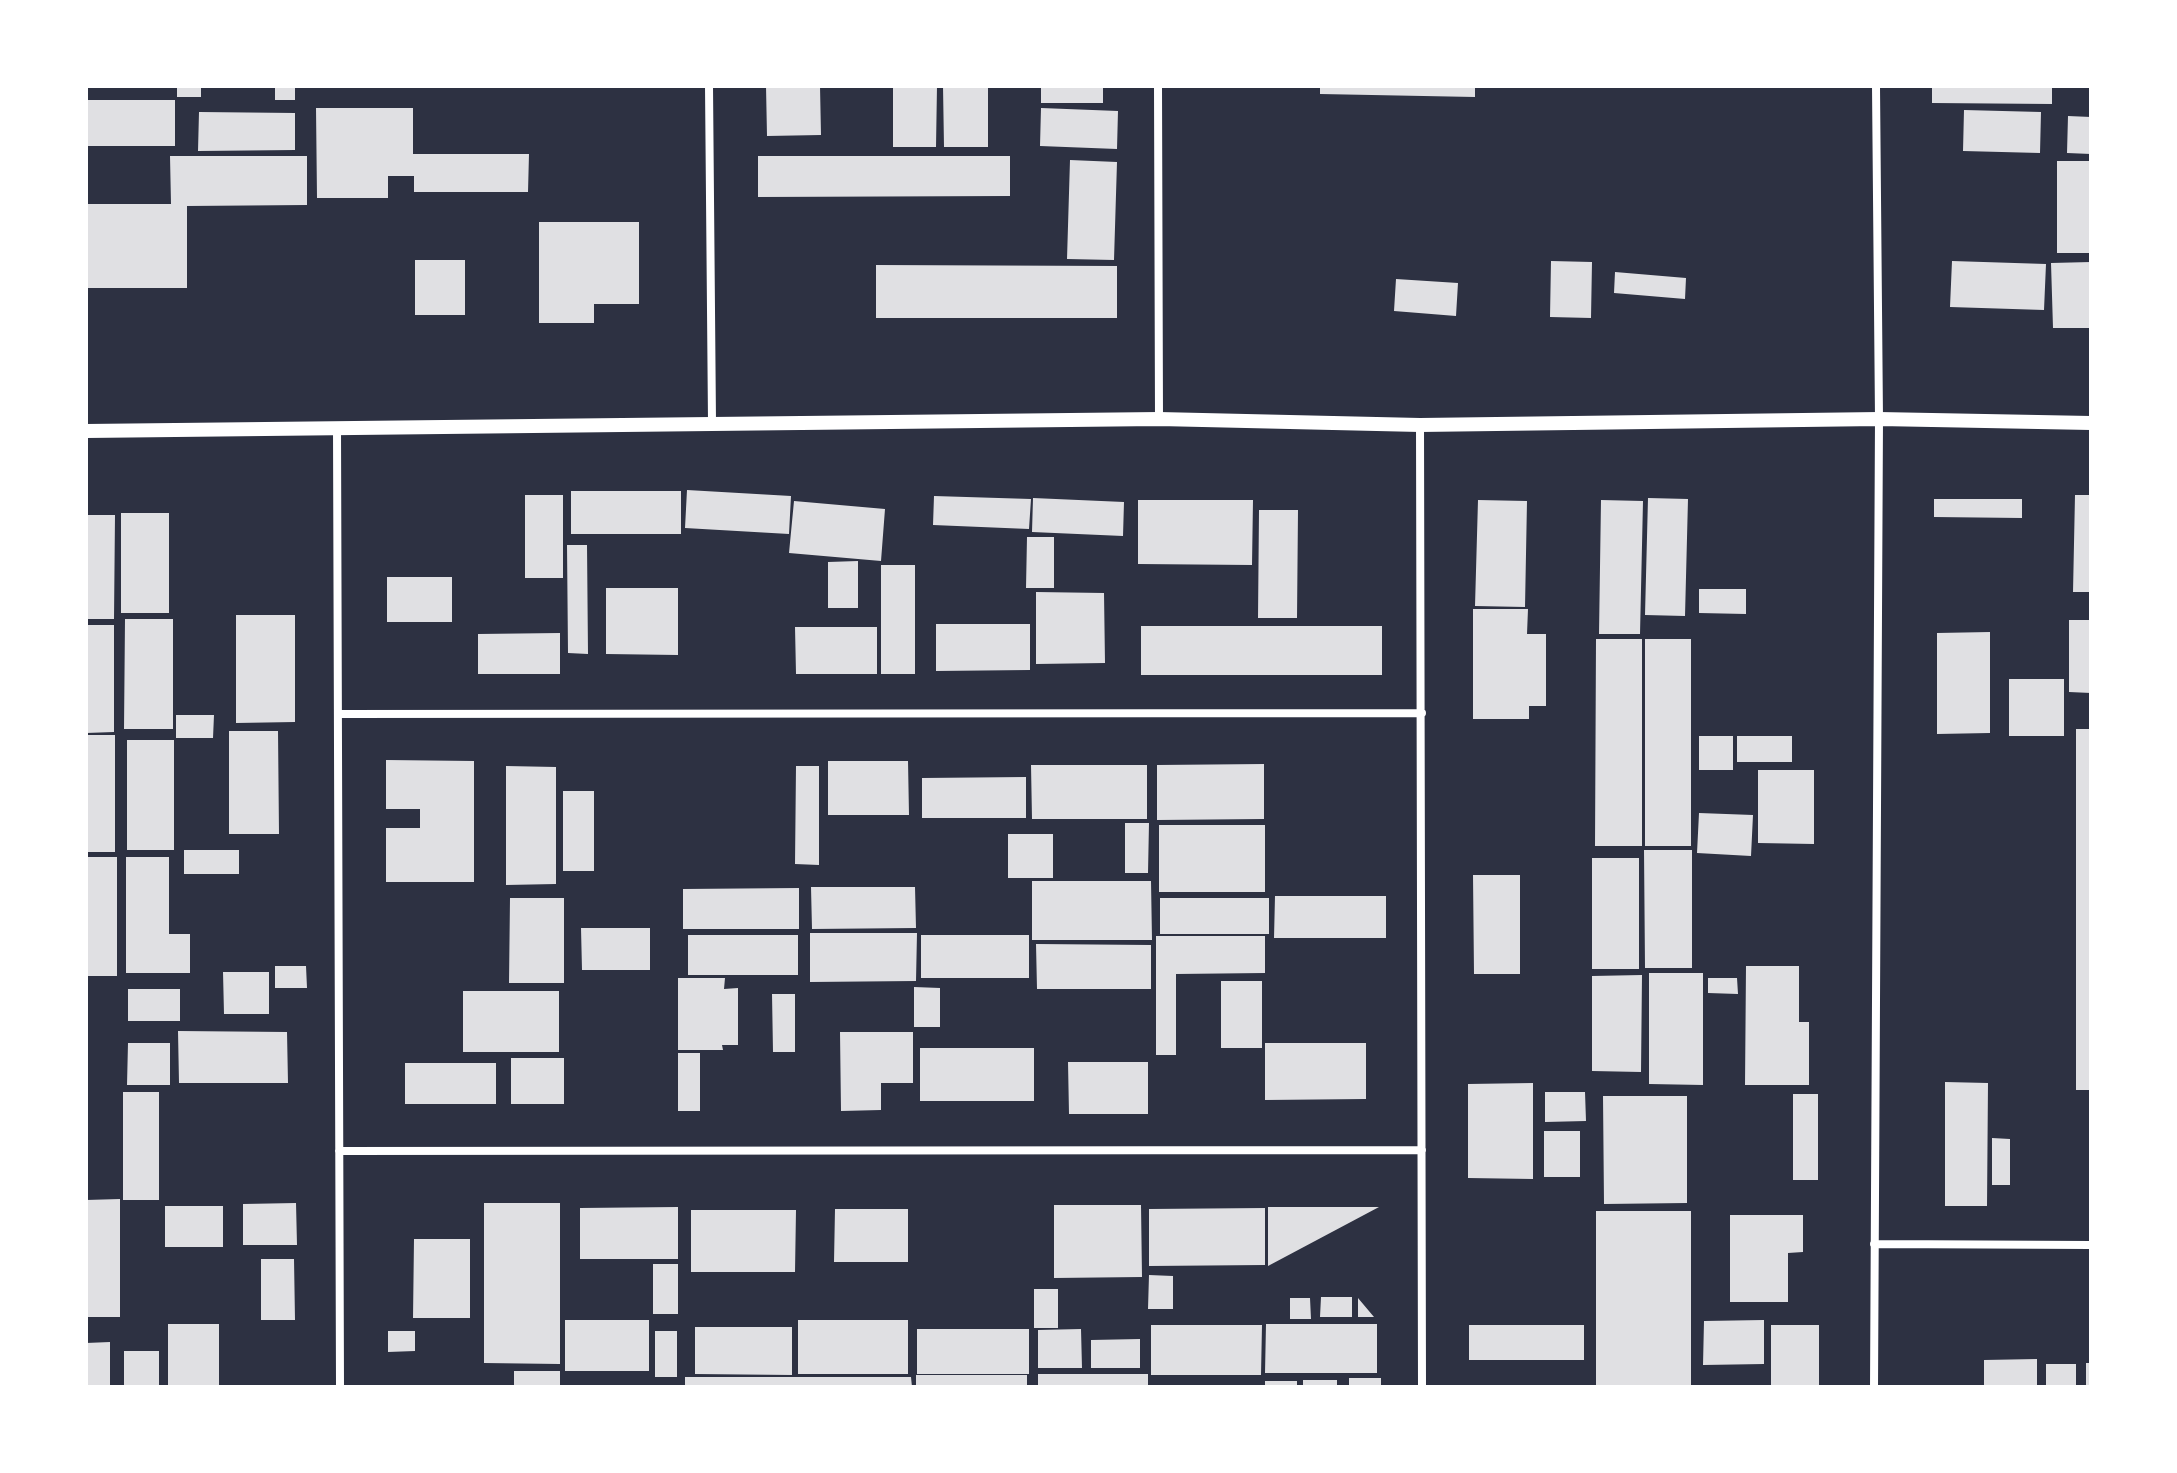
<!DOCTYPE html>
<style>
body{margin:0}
#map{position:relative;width:2177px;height:1473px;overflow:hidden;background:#2d3142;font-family:"IBM Plex Sans",sans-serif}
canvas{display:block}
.frame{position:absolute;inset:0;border:88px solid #fff;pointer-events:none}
</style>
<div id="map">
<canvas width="2177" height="1473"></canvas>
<div class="frame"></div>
</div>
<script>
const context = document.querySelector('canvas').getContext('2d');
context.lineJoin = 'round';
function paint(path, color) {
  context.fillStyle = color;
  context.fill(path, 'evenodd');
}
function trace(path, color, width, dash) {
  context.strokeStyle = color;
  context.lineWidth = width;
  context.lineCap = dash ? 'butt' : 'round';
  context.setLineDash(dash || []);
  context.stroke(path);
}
const building = new Path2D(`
 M177 86H201V97H177Z
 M275 86H295V100H275Z
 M766 86H820L821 135 767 136Z
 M893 86H937L936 147H893Z
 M943 86H988V147H944Z
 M1041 86H1103V103H1041Z
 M1320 86H1475V97L1320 94Z
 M1932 86H2052V104L1932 103Z
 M86 100H175V146H86Z
 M316 108H413V154H529L528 192H414V176H388V198H317Z
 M1041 108 1118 111 1117 149 1040 146Z
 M1964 110 2041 112 2040 153 1963 151Z
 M199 112 295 113V150L198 151Z
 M2068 116 2091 117V154L2067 153Z
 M170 156H307V205L187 206V288H88V204H171Z
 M758 156H1010V196L758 197Z
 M1070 160 1117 162 1114 260 1067 259Z
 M2057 161H2091V253H2057Z
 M539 222H639V304H594V323H539Z
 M415 260H465V315H415Z
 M1551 261 1592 262 1591 318 1550 317Z
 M1952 261 2046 264 2044 310 1950 307Z
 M2091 262V328H2053L2051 263Z
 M876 265 1117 266V318H876Z
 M1615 272 1686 278 1685 299 1614 293Z
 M1396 279 1458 283 1456 316 1394 311Z
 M687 490 791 496 789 534 685 528Z
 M571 491H681V534H571Z
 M525 495H563V578H525Z
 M2075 495H2091V592H2073Z
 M934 496 1031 499 1029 529 933 525Z
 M1033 498 1124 502 1123 536 1032 532Z
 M1648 498 1688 499 1685 616 1645 615Z
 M1934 499H2022V518L1934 517Z
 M1138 500H1253L1252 565 1138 564Z
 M1478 500 1527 501 1525 607 1475 606Z
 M1601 500 1643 501 1640 634H1599Z
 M794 501 885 509 881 561 789 553Z
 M1259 510H1298L1297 618H1258Z
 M121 513H169V613H121Z
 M86 515H115L114 619H86Z
 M1027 537H1054V588H1026Z
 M567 545H587L588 654 568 653Z
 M858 561V608H828V562Z
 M881 565H915V674H881Z
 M387 577H452V622H387Z
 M606 588H678V655L606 654Z
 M1699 589H1746V614L1699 613Z
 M1036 592 1104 593 1105 663 1036 664Z
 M1473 609H1528L1527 634H1546V706H1529V719H1473Z
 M236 615H295V722L236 723Z
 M125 619H173V729H124Z
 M2069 620H2091V693L2069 692Z
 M936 624H1030V670L936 671Z
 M86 625H114V732L86 733Z
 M1141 626H1382V675H1141Z
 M795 627H877V674H796Z
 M1990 632V733L1937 734V633Z
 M560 633V674H478V634Z
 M1596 639H1642V846H1595Z
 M1645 639H1691V846H1645Z
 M2009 679H2064V736H2009Z
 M176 715H214L213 738H176Z
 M2076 729H2091V1090H2076Z
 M229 731H278L279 834H229Z
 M86 735H115V852H86Z
 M1699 736H1733V770H1699Z
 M1737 736H1792V762H1737Z
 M127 740H174V850H127Z
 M386 760 474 761V882H386V828H420V809H386Z
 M828 761H908L909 815H828Z
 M1264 764V819L1157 820V765Z
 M1031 765H1147V819H1032Z
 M506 766 556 767V884L506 885Z
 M796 766H819V865L795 864Z
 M1758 770H1814V844L1758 843Z
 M1026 777V818H922V778Z
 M563 791H594V871H563Z
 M1699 813 1753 815 1751 856 1697 853Z
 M1125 823H1149L1148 873H1125Z
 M1159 825H1265V892H1159Z
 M1008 834H1053V878H1008Z
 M184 850H239V874H184Z
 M1644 850H1692V968H1645Z
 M87 857H117V976H86Z
 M126 857H169V934H190V973H126Z
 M1592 858H1639V969H1592Z
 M1473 875H1520V974H1474Z
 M1032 881H1151L1152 940H1032Z
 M811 887H915L916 928 812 929Z
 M799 888V929H683V889Z
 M1275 896H1386V938H1274Z
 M510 898H564V983H509Z
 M1160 898H1269V934H1160Z
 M581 928H650V970H582Z
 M810 933H917L916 981 810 982Z
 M688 935H798V975H688Z
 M921 935H1029V978H921Z
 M1156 936H1265V973L1176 974V1055H1156Z
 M1036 944 1151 945V989H1037Z
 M275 966H306L307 988H275Z
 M1746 966H1799V1022H1809V1085H1745Z
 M223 972H269V1014H224Z
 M1649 973H1703V1085L1649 1084Z
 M1642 975 1641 1072 1592 1071V976Z
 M678 978H725L724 989 738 988V1045H722L723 1050H678Z
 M1708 978H1737L1738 994 1708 993Z
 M1221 981H1262V1048H1221Z
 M914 987 940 988V1027H914Z
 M128 989H180V1021H128Z
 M463 991H559V1052H463Z
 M772 994H795V1052H773Z
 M178 1031 287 1032 288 1083H179Z
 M840 1032H913V1083H881V1110L841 1111Z
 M128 1043H170V1085H127Z
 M1265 1043H1366V1099L1265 1100Z
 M920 1048H1034V1101H920Z
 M678 1053H700V1111H678Z
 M511 1058H564V1104H511Z
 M1068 1062H1148V1114H1069Z
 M405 1063H496V1104H405Z
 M1945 1082 1988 1083 1987 1206H1945Z
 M1533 1083V1179L1468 1178V1084Z
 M123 1092H159V1200H123Z
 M1545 1092H1585L1586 1121 1545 1122Z
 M1793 1094H1818V1180H1793Z
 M1603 1096H1687V1203L1604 1204Z
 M1544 1131H1580V1177H1544Z
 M1992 1138 2010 1139V1185H1992Z
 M120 1199V1317H86V1200Z
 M296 1203 297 1245H243V1204Z
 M484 1203H560V1364L484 1363Z
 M1054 1205H1141L1142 1277 1054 1278Z
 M165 1206H223V1247H165Z
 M678 1207V1259H580V1208Z
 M1268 1207H1379L1268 1266Z
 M1265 1208V1265L1149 1266V1209Z
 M835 1209H908V1262H834Z
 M691 1210H796L795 1272H691Z
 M1596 1211H1691V1387H1596Z
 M1730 1215H1803V1252L1788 1253V1302H1730Z
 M414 1239H470V1318H413Z
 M261 1259H294L295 1320H261Z
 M653 1264H678V1314H653Z
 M1149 1275 1173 1276V1309H1148Z
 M1034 1289H1058V1328H1034Z
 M1321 1297H1352V1317H1320Z
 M1290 1298H1310L1311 1319H1290Z
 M1358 1298 1374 1317H1358Z
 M565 1320H649V1371H565Z
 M798 1320H908V1374H798Z
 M1764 1320V1364L1703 1365 1704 1321Z
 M168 1324H219V1387H168Z
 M1266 1324H1377V1373H1265Z
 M1151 1325H1262L1261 1375H1151Z
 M1469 1325H1584V1360H1469Z
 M1771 1325H1819V1387H1771Z
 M695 1327H792V1375L695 1374Z
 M917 1329H1029V1374H917Z
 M1081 1329 1082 1368H1038V1330Z
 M388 1331H415V1351L388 1352Z
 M655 1331H677V1377H655Z
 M1140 1339V1368H1091V1340Z
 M110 1342V1387H86V1343Z
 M124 1351H159V1387H124Z
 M2037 1359V1387H1984V1360Z
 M2086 1363H2091V1387H2086Z
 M2046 1364H2076V1387H2046Z
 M514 1371H560V1387H514Z
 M1038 1374H1148V1387H1038Z
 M916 1375H1027V1387H916Z
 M685 1377H911L912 1387H685Z
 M1349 1378H1381V1387H1349Z
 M1303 1380H1337V1387H1303Z
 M1265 1381H1297V1387H1265Z`);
const minor = new Path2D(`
 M709 86 712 422
 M1158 86 1159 419
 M1420 425 1422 1387
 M337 428 340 1387
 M339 714 1422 713
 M339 1151 1422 1150
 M1874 1244 2091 1245
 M1874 1387 1879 419 1876 86`);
const tertiary = new Path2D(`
 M86 431 1159 419 1420 425 1879 419 2091 423`);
paint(building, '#e0e0e3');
trace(minor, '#fff', 8);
trace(tertiary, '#fff', 14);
</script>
